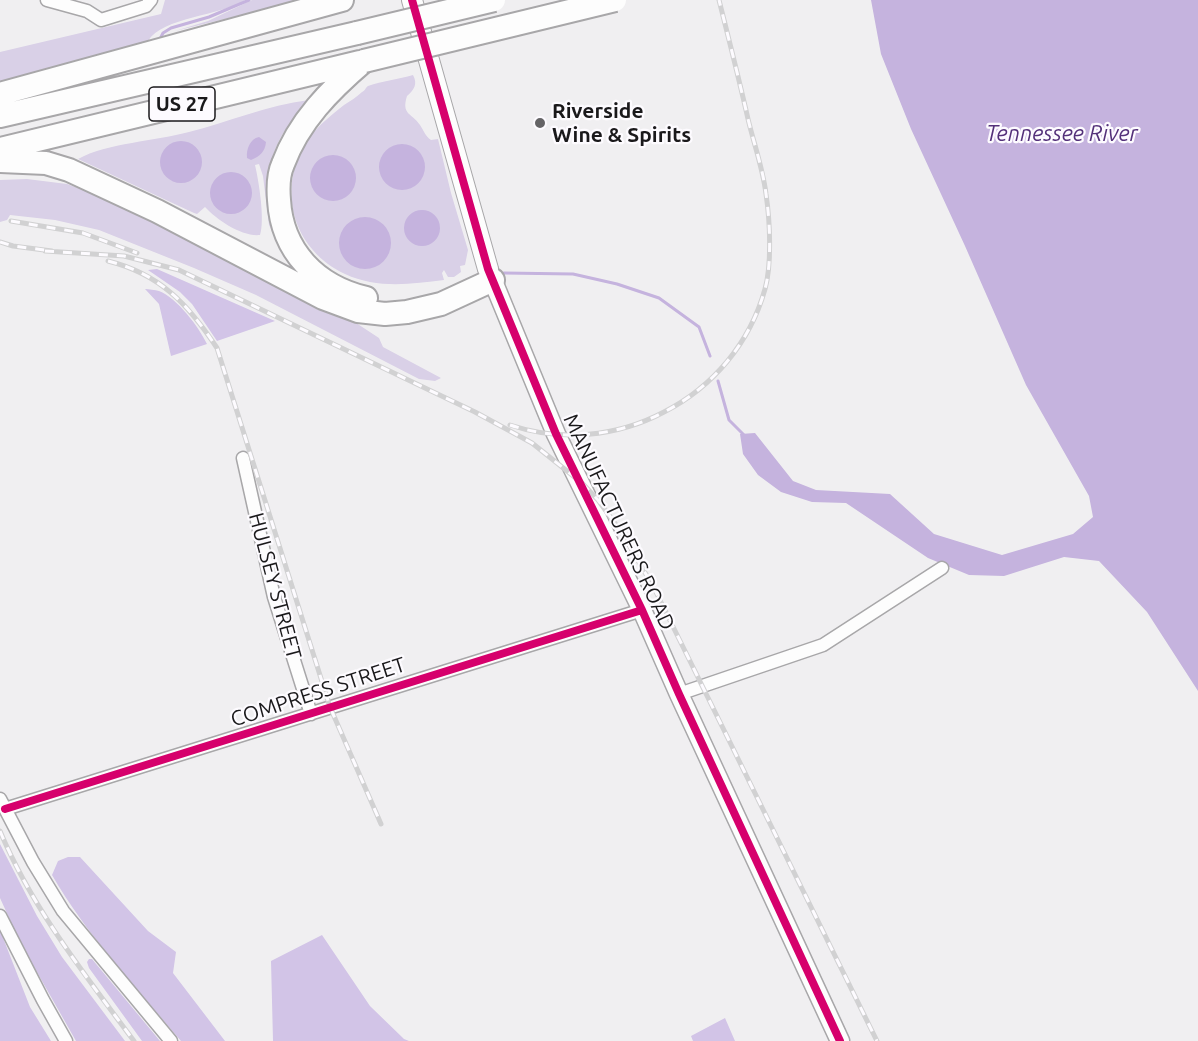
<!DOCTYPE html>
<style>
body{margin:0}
canvas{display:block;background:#f0eff1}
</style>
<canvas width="1198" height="1041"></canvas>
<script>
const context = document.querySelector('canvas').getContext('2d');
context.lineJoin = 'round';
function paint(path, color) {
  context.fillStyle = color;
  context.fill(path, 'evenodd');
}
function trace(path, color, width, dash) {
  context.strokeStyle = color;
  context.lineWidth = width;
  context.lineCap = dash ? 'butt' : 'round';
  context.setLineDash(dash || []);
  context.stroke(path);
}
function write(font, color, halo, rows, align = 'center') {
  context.font = font + ' Ubuntu,sans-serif';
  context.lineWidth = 4.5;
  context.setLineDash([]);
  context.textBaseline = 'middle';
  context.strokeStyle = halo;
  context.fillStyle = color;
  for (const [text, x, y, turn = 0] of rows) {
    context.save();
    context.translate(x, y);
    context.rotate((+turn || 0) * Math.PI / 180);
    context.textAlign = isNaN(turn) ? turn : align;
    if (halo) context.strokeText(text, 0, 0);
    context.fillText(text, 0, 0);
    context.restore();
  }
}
const green = new Path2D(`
 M165 0H245C221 16 162 17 148 41L0 83V52L161 14Z
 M252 0H303L175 31 208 21Z
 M413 75C418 84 414 90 407 96 401 115 412 113 420 125 424 131 425 136 431 140L438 139 451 193 468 250 465 265 460 266 461 272 454 277H448L444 270 442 273 444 280C411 284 377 289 345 274 296 251 277 196 303 148 312 130 329 117 344 105 350 101 357 97 362 92 365 91 366 87 368 86 382 81 399 79 413 75Z
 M309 100C290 121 271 145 270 174 269 193 275 221 277 241L269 225 263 176 259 164 255 165C259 182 265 220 260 235 242 237 217 220 205 207L197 214 194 213 78 159C107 143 156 141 189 132 229 122 267 105 309 100Z
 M27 179 67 184 95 194 347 317 379 338 383 347 441 378 435 381 419 379 256 295 194 268 99 230 55 220 10 215 7 220 0 222V180Z`);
const forest = new Path2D(`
 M157 269 275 321 217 341 192 304 180 292 148 270Z
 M145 289C149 289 155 290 159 291 177 298 199 327 207 344L171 356 159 304Z
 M0 844 37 916 62 957 125 1041H76L21 944 0 898Z
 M68 857H80L148 931 176 952 173 973 225 1041H181C137 989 86 934 52 875L58 861Z
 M0 930 30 1007 51 1041H0Z
 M322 935 370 1006 404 1039 409 1041H273L271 961Z
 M89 959H92L160 1041H142L89 968 87 962Z
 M725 1018 735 1041H693L691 1036Z`);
const water = new Path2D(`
 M871 0H1198V691L1147 612 1099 561 1064 557 1004 576 969 575 928 558 846 503 812 502 781 492 758 475 743 454 740 434 755 433 793 481 816 490 890 494 934 534 1002 555 1073 534 1093 517 1089 496 1026 385 965 246 911 129 881 54Z
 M259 137 266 142C265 152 260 156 251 160L247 158C246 149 250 139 259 137Z
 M160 162a21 21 0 1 1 42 0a21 21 0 1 1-42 0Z
 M379 167a23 23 0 1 1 46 0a23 23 0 1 1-46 0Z
 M310 178a23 23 0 1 1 46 0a23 23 0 1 1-46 0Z
 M210 193a21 21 0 1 1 42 0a21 21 0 1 1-42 0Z
 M404 228a18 18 0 1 1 36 0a18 18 0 1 1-36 0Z
 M339 243a26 26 0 1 1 52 0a26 26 0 1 1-52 0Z`);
const stream = new Path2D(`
 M160 39 163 33 171 28 209 17 249 0
 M504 273 573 274 617 284 659 298 699 327 710 356
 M718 381 729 420 745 436`);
const minor = new Path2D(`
 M47 0 87 11 101 20 146 6 151 0
 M243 458 274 597 311 714
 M679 694 823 645 942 568
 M0 799 33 862 63 911 171 1041
 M5 809 642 610
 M0 916 43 1000 66 1041`);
const secondary = new Path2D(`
 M488 269 556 434 642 610 679 694 840 1041`);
const primary = new Path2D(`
 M412 0 488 269`);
const motorway = new Path2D(`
 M364 61C330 90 299 121 283 164 278 175 278 188 279 200 282 251 316 286 366 298
 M0 94 342 0
 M0 116 357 33
 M0 149 360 62
 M0 161 46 163 69 170 157 211 323 298 358 311 385 314 407 312 441 304 493 280`);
const rail = new Path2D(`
 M11 221 83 233 137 253
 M0 242 13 246 52 251
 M45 251 124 256 179 270 475 412 532 443 582 483 598 500 622 533 654 588 877 1041
 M108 261C160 274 188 304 217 348L330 707 381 824
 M510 425C561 442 617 437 664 412 713 387 750 343 765 289 772 264 770 221 766 194 763 169 754 144 748 119 739 79 729 40 719 0
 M0 831C32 908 85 975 134 1041`);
const motorwayBridge = new Path2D(`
 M357 33 494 0
 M364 61 615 0`);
const cycleway = new Path2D(`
 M412 0 488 269 556 434 642 610 679 694 840 1041
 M5 809 642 610`);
const markers = [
 [540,123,6,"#656466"]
];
const shields = [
 [182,104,66]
];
const shieldNames = [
 ["US 27",182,104]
];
const poiNames = [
 ["Riverside",552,111],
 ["Wine & Spirits",552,135]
];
const streetNames = [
 ["MANUFACTURERS ROAD",619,522,65],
 ["HULSEY STREET",275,586,75],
 ["COMPRESS STREET",318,692,-18]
];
const waterNames = [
 ["Tennessee River",1062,134]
];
paint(green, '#d9d0e7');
paint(forest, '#d2c4e7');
paint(water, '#c5b3de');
trace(stream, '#c5b3de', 3);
trace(minor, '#a8a7a9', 15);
trace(secondary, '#a8a7a9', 21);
trace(primary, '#a8a7a9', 22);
trace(motorway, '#a8a7a9', 26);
trace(minor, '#fdfdfd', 12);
trace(secondary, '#fdfdfd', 18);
trace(primary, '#fdfdfd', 20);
trace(motorway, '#fdfdfd', 22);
trace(rail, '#d1d1d2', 5);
trace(rail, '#fdfbff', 3, [9]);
trace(motorwayBridge, '#a8a7a9', 26, []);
trace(motorwayBridge, '#fdfdfd', 22);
trace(cycleway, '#d6006c', 8);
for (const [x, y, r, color] of markers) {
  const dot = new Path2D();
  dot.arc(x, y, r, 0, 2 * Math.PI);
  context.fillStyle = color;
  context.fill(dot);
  trace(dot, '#fdfbff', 2);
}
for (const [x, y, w] of shields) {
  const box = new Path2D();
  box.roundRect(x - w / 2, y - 17, w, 34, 4.5);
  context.fillStyle = '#fdfbff';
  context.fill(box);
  trace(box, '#1a191b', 1.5);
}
write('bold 20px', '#1a191b', null, shieldNames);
write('bold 21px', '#1a191b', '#fdfbff', poiNames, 'left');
write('21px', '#1a191b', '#fdfbff', streetNames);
write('italic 22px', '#54317a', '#fdfbff', waterNames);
</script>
